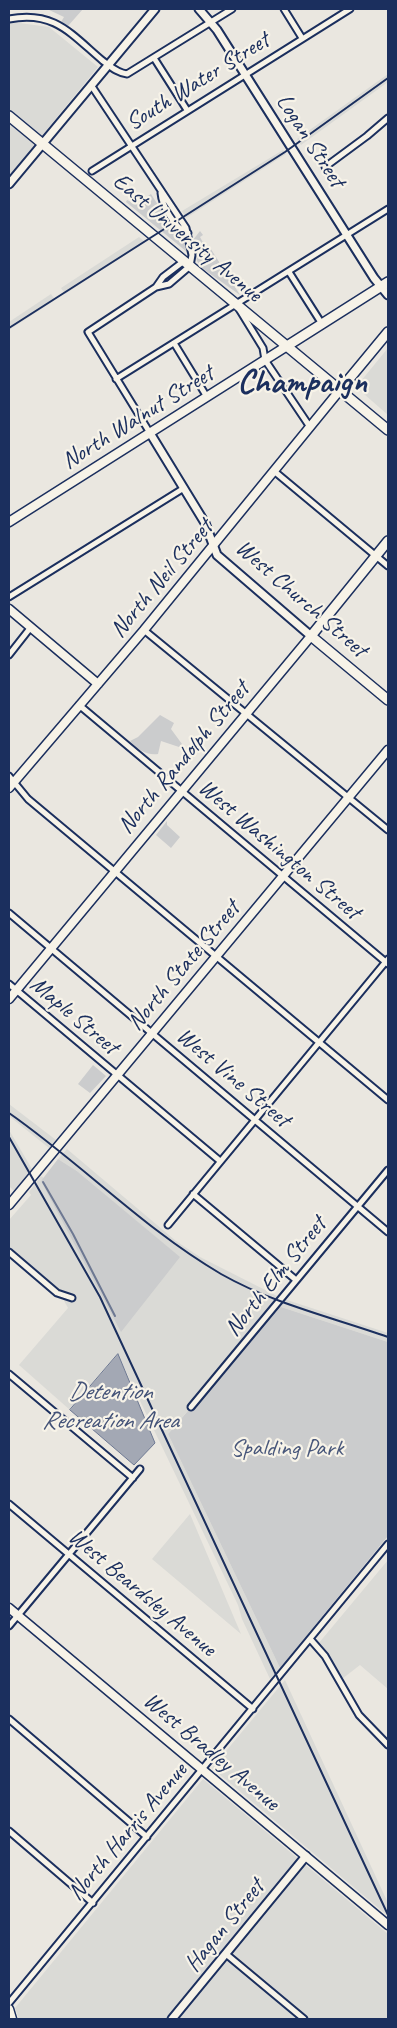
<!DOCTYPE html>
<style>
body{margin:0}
#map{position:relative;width:397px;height:2028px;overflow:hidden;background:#eae7e0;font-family:Caveat,sans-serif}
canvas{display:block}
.frame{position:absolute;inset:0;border:10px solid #1b2f5e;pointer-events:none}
</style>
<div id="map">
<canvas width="397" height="2028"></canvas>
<div class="frame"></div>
</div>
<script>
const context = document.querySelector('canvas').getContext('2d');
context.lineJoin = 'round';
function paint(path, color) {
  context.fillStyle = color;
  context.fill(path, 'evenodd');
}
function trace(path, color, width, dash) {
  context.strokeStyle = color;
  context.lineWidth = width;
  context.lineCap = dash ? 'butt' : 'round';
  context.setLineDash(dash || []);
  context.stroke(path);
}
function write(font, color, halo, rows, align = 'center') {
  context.font = font + ' Caveat,sans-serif';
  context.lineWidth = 4.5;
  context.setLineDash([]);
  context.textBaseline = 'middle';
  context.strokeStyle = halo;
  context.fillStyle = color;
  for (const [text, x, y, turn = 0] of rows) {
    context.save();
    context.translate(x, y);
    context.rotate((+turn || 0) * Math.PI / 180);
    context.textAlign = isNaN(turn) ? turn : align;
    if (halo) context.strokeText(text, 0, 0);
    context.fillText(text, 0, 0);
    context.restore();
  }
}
const built = new Path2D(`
 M12 22 49 27 98 67 9 176V23Z
 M388 74V82L301 145 297 139Z
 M283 150 286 154 186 218 182 211Z
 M139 237 145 242 65 294 61 288Z
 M51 294 55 300 9 330V322Z
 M388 348V415L356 387Z
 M9 1104 56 1140 49 1148 9 1116Z
 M9 1130 32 1169 14 1191 9 1186Z
 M67 1149 176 1241 200 1257 277 1296 218 1375 168 1434 280 1668 270 1679 242 1619 238 1605 118 1355 70 1410 19 1365 68 1308 57 1288 9 1246V1220L31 1195 29 1192 41 1176 44 1178 41 1181 180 1258 77 1171 58 1159Z
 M284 1299 388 1333V1342L278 1306Z
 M190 1514 241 1634 152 1559Z
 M388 1560V1689L360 1665 342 1679 318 1644Z
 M285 1680 388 1903V1916L212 1768Z
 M203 1779 388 1934V2019H19L15 2008Z`);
const green = new Path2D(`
 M47 9H83L68 26 61 22 64 17Z
 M151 194 175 232 184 237 187 252 126 202 127 200 136 204Z
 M200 231 203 235 200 237 206 248 209 246 240 295 202 268 197 261 193 240Z
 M160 715 174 723 171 729 182 744 179 747 161 741 158 754C148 756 136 749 130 741L138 737Z
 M167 821V825L180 837 171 848 156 835Z
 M93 1065 106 1076 90 1093 78 1084Z
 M58 1159 77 1171 180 1257 121 1332 41 1181Z
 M278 1306 388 1342V1536L280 1668 168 1434Z`);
const water = new Path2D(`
 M118 1354 155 1443 134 1465 70 1410Z`);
const stream = new Path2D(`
 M43 1182 73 1234 115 1316`);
const minor = new Path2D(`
 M284 9 302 38
 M9 19C54 10 71 34 103 61 110 66 117 73 127 74L232 9
 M154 58 187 110
 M91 85 186 228 192 255 190 266 169 284 156 287
 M325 167 367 136 388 118
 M92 171 350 9
 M161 193C162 206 175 229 188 233
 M289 272 322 324
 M239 309 263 348 265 360 310 427
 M174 343 207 397
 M116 379 388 209
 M150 433 88 332 156 287 163 277 184 261
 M274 471 388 566
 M9 597 184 488
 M144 630 388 830
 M9 655 31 627
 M79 705 388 964
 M9 776 28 799 388 1100
 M9 913 388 1232
 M9 984 220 1161
 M193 1194 296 1280
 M168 1225 388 959
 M9 1252 57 1293 72 1298
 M9 1374 133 1478
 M191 1407 388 1170
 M9 1504 253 1709
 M9 1626 140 1469
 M311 1640 325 1656 359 1715 388 1745
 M9 1719 147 1837
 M9 1831 93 1903
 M226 1954 304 2019
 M9 2003 388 1544`);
const tertiary = new Path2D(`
 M199 9 217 30 374 278 388 295
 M9 184 155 9
 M150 433 205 523 217 555 311 636
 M172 2019 306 1856`);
const secondary = new Path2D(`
 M9 522 287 346
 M9 609 98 684
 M9 788 144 630 340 390
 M9 999 311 636
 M9 1205 388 750
 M9 1608 388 1925
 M9 2009 12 2019`);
const primary = new Path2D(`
 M9 116 388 430
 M287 346 388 282
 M340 390 388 332
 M388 541 311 636 388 700`);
const rail = new Path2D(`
 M9 328 285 152 388 78
 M9 1113C82 1164 144 1229 221 1274 274 1304 331 1317 388 1337
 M9 1137 100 1297 388 1915`);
const streetNames = [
 ["South Water Street",198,82,-32],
 ["Logan Street",310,141,57],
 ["East University Avenue",187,238,40],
 ["North Walnut Street",138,418,-32],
 ["North Neil Street",162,579,-50],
 ["West Church Street",301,599,41],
 ["North Randolph Street",184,758,-50],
 ["West Washington Street",279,850,40],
 ["North State Street",184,966,-50],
 ["Maple Street",74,1016,40],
 ["West Vine Street",233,1078,40],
 ["North Elm Street",276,1277,-51],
 ["West Beardsley Avenue",142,1593,40],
 ["West Bradley Avenue",211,1752,40],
 ["North Harris Avenue",128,1832,-50],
 ["Hagan Street",225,1926,-51]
];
const parkNames = [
 ["Spalding Park",287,1449]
];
const waterNames = [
 ["Detention",110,1392],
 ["Recreation Area",110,1421]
];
const townNames = [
 ["Champaign",302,383]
];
paint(built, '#dadad6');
paint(green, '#cbcccd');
paint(water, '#a3a8b4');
trace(water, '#6d7892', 1);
trace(stream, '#6d7892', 2);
trace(minor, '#1b2f5e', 9);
trace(tertiary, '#1b2f5e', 11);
trace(secondary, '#1b2f5e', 11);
trace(primary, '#1b2f5e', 12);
trace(minor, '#f7f3e8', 5);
trace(tertiary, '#f7f3e8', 7);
trace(secondary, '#f7f3e8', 8);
trace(primary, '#f7f3e8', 9);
trace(rail, '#1b2f5e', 2);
write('24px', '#1b2f5e', '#f7f3e8', streetNames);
write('24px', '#47567a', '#f7f3e8', parkNames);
write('italic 25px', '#445378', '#f7f3e8', waterNames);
write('bold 34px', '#1b2f5e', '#f7f3e8', townNames);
</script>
